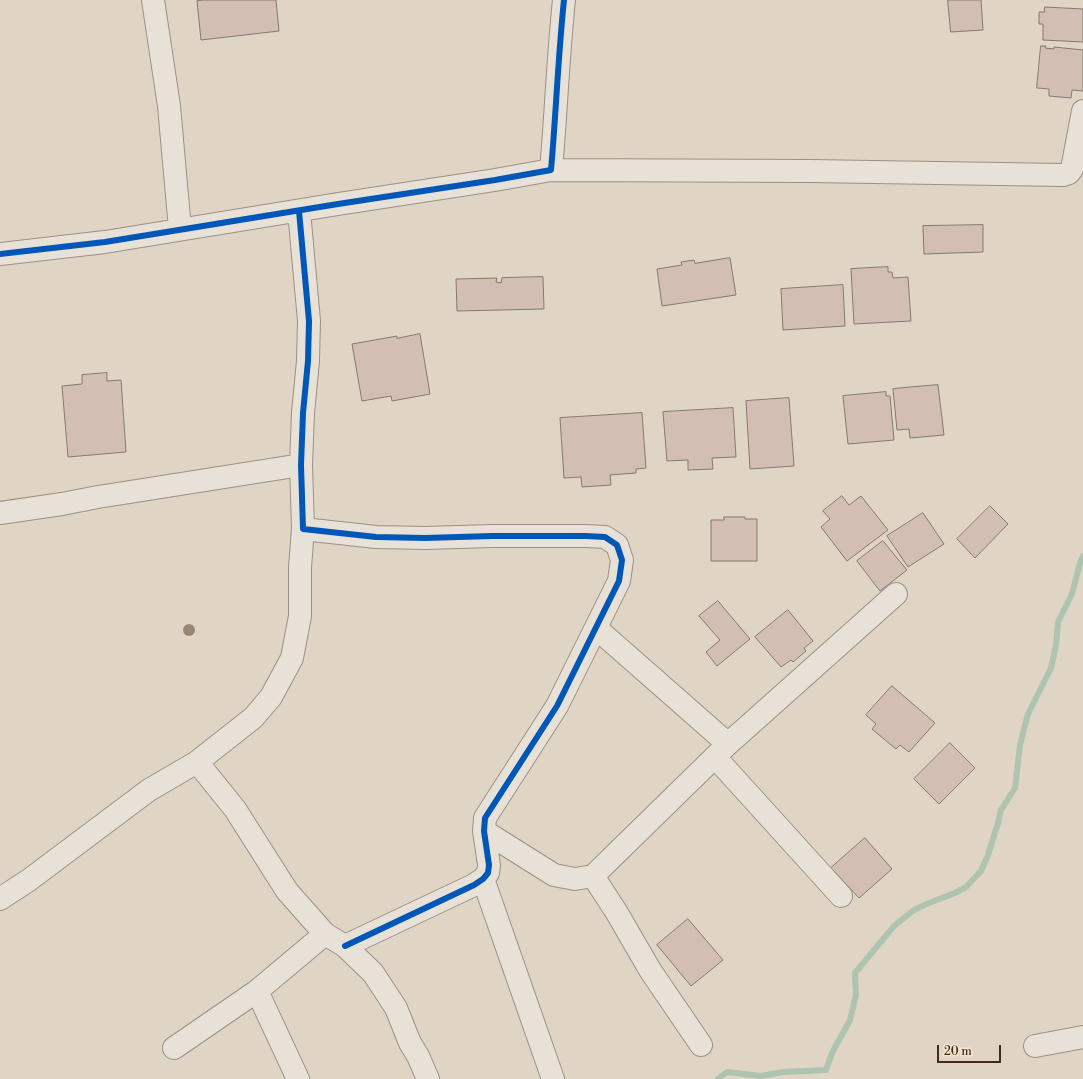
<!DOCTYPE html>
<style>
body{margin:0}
#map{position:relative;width:1083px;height:1079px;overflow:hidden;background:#e0d5c4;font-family:"Libre Bodoni",serif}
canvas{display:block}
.scale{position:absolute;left:937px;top:1045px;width:64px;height:18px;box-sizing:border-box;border:2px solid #48281a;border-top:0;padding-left:5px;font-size:12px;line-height:14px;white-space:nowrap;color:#48281a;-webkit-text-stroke:3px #f3e6d1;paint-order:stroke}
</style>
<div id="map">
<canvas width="1083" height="1079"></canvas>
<div class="scale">20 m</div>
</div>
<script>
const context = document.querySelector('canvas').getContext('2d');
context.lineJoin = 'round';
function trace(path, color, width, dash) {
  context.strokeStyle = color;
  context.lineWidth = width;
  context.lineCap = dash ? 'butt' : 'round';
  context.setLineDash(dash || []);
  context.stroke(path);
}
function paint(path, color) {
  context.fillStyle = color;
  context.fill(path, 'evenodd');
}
const stream = new Path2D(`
 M718 1079 727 1072 761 1076 783 1072 826 1070 832 1053 850 1020 856 995 855 973 894 926 914 910 929 903 955 893 966 887 981 871 988 855 998 823 1001 810 1015 788 1020 745 1028 714 1051 668 1056 645 1058 622 1072 594 1080 563 1083 556`);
const building = new Path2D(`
 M205 0H276L279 31 201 40 197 1Z
 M948 0H981L983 30 951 32Z
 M1045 7 1083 9V42L1043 40V24H1039V12H1044Z
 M1041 46H1046L1045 48 1054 49V47L1083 50V91L1072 90 1071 98 1049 96V89L1037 88Z
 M983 225V252L924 254 923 226Z
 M730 258 736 295 662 306 657 269 682 265 681 262 694 260 695 263Z
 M888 267V272H892L893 278 908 277 911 321 854 324 851 269Z
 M543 277 544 309 457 311 456 279 497 278 496 282 501 283 502 278Z
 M843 285 845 326 783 330 781 289Z
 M420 334 430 394 392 401 391 396 362 401 352 344 397 336V338Z
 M107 373V381L121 380 126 452 68 457 62 386 82 384V375Z
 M938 385 944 435 910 438 909 429 897 430 893 389Z
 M886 392V396H890L894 440 848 444 843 396Z
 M789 398 794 466 750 469 746 401Z
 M733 408 736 457 712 458 713 469 688 470V460L667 461 663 412Z
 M642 413 646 468 636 469V473L610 475 611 485 582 487 581 477 564 478 560 418Z
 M842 496 849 505 861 496 888 530 847 561 821 527 830 519 823 511Z
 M990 506 1008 524 975 558 957 539Z
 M923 513 944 544 908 567 887 536Z
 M724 517H745V519H757V561H711V520H724Z
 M883 541 907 570 880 591 857 561Z
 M718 601 750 639 717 666 706 652 720 640 699 616Z
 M788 610 813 641 804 648 806 651 793 662 791 660 781 667 755 637Z
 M892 686 935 723 909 752 900 745 896 749 872 729 876 724 866 715Z
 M950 743 975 768 939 804 914 779Z
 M865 838 892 869 859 898 831 868Z
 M688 919 723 960 691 986 657 945Z`);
const minor = new Path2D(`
 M153 0 169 106 180 229
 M551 170 810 171 1063 175 1069 173 1072 169 1083 111
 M299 211 309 321 308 361 303 413 301 465 303 529 376 537 425 538 492 536H586L605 537 617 545 622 560 619 581 557 706 485 818 484 831 489 865 488 873 483 879 474 885 345 946
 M0 254 105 242 338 204 495 180 551 170C556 114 558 57 564 0
 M0 513 62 504 98 497 301 465
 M596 628 728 744
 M715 757 841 896
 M197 762 235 809 287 891 325 934 345 946 373 973 396 1008 410 1043 418 1056 428 1079
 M484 831 554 875 575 879 593 876 728 744 896 594
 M593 876 617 913 650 970 701 1045
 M483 879 553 1079
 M0 899 29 880 149 790 197 762 253 718 271 697 292 658 300 616V567L303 529
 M257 991 298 1079
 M1035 1046 1083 1037
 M174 1048 257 991 325 934`);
const cycleway = new Path2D(`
 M299 211 309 321 308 361 303 413 301 465 303 529 376 537 425 538 492 536H586L605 537 617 545 622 560 619 581 557 706 485 818 484 831 489 865 488 873 483 879 474 885 345 946
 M0 254 105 242 338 204 495 180 551 170C556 114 558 57 564 0`);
const trees = [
 [189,630]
];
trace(stream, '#afc3b1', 6);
paint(building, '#d3beb4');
trace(building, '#84796f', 1);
trace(minor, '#9b9085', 24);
trace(minor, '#e7e1d8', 22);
trace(cycleway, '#0057b8', 6);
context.fillStyle = '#988673';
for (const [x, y] of trees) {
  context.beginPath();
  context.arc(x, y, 6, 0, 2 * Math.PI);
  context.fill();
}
</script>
